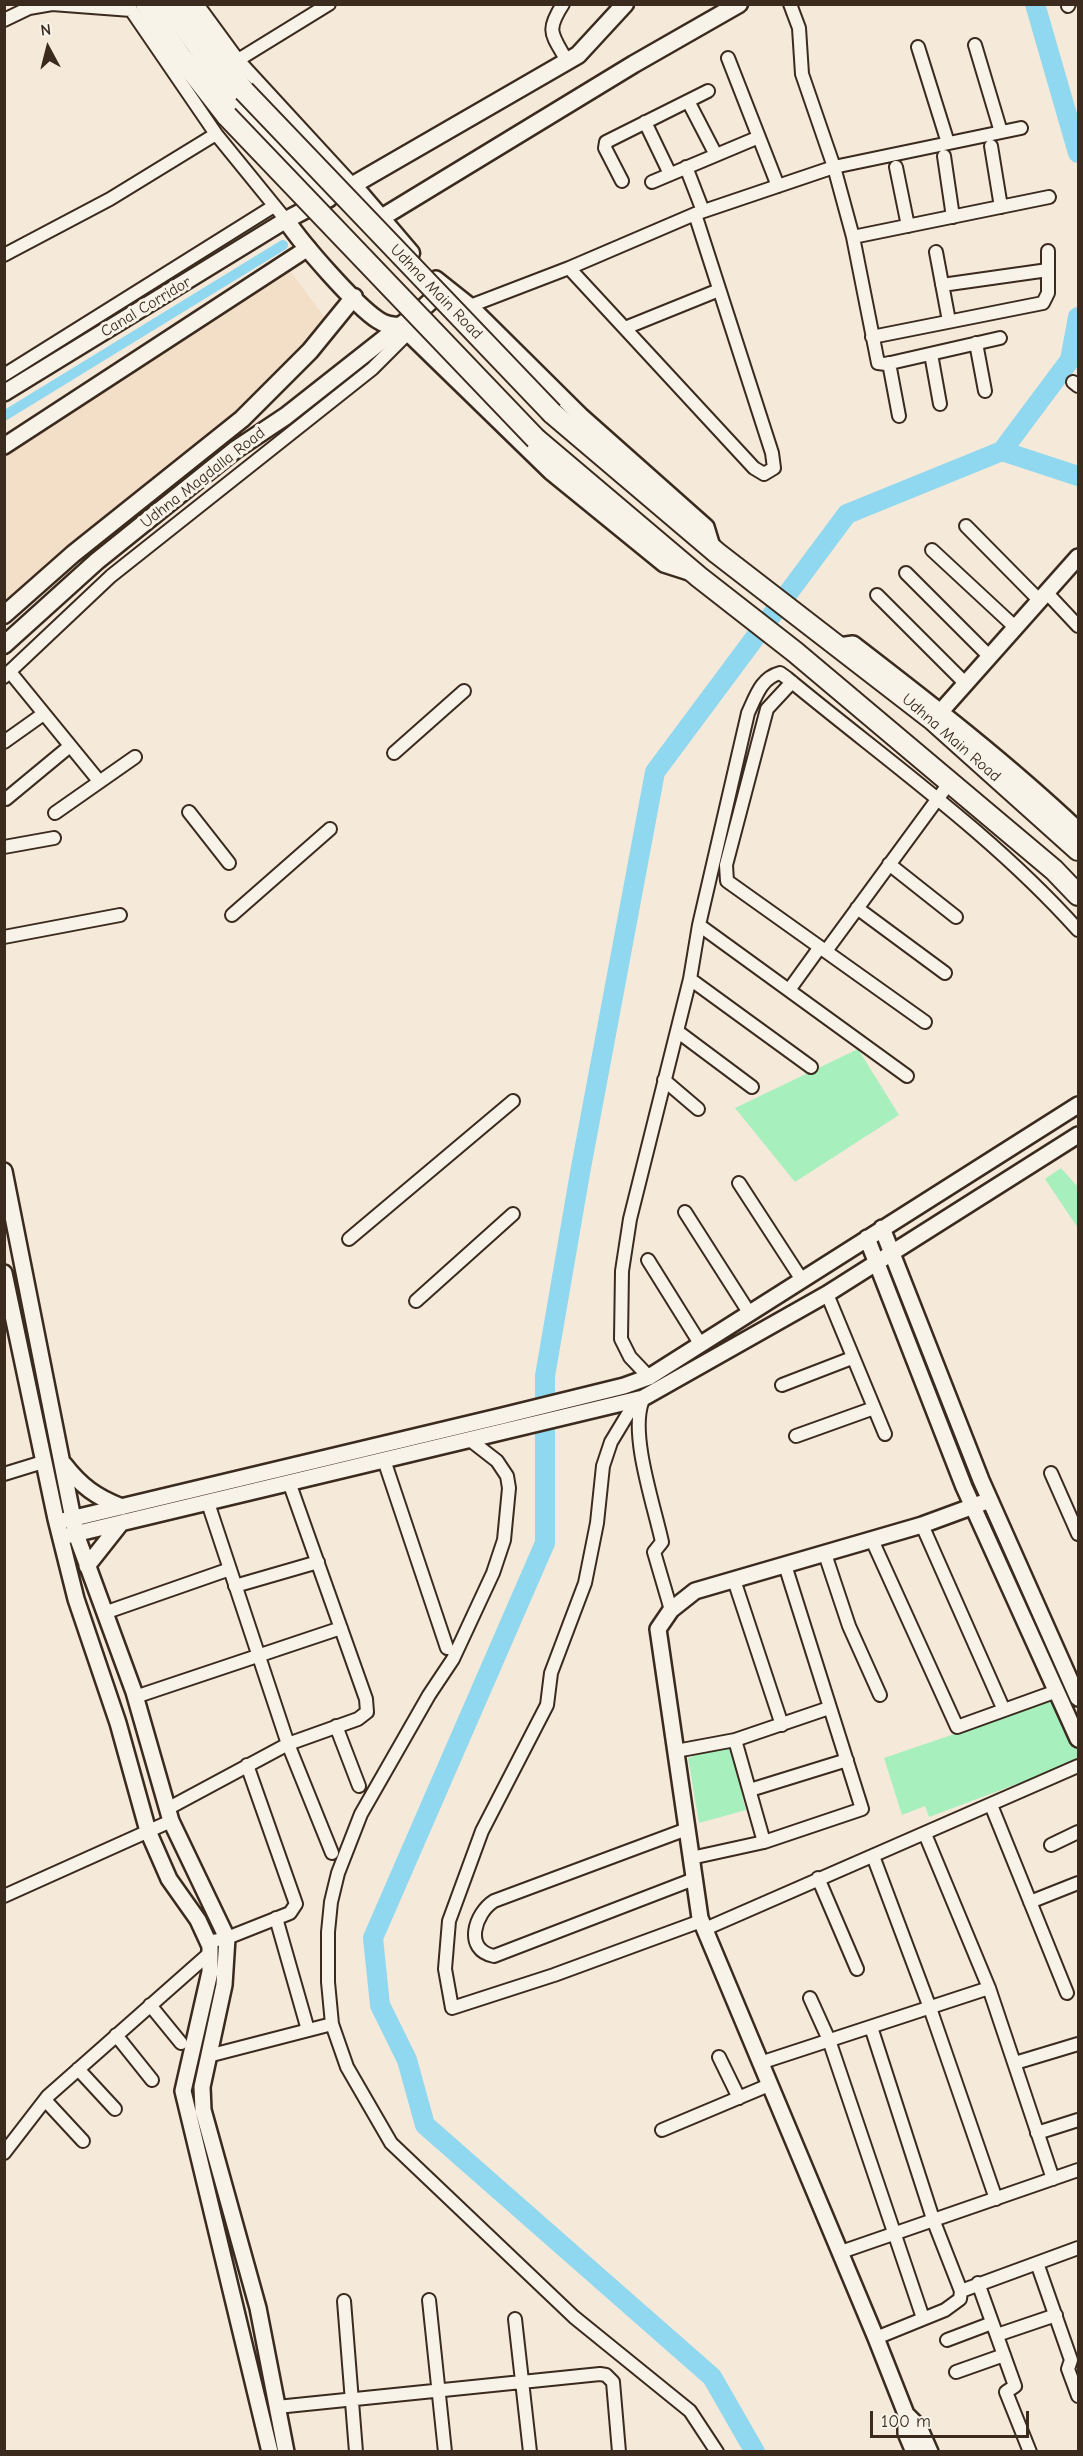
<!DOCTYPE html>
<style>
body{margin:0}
#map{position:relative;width:1083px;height:2456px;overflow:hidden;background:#f5e9d9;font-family:"Comic Neue",sans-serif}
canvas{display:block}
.frame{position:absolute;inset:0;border:6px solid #3b2a1e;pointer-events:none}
.north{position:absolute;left:18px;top:18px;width:60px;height:60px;-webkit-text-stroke:4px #f7f3e8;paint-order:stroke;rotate:353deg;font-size:16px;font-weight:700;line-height:24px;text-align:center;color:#3b2a1e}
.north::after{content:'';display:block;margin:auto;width:21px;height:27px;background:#3b2a1e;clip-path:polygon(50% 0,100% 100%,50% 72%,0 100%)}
.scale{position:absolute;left:870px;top:2411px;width:159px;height:27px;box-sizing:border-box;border:3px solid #3b2a1e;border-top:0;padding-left:8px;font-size:18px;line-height:21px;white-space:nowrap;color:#3b2a1e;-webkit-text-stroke:4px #f7f3e8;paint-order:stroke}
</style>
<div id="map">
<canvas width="1083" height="2456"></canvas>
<div class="frame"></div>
<div class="north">N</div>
<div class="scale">100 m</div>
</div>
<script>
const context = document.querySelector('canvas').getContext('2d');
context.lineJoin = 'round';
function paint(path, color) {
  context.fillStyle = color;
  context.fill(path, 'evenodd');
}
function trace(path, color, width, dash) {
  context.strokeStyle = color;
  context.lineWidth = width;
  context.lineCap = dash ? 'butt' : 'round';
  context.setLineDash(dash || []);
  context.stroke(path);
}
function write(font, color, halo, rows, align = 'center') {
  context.font = font + ' "Comic Neue",sans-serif';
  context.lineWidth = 6;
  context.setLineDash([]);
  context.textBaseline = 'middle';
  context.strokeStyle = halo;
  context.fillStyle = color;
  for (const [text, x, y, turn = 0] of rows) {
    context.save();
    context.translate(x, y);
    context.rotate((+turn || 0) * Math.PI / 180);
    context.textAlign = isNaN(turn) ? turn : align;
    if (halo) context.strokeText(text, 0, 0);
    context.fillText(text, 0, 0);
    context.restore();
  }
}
const built = new Path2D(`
 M287 267 329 323 244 414 5 611V447Z`);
const green = new Path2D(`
 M858 1049 899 1115 795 1182 735 1108Z
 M1061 1168 1078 1187V1228L1045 1179Z
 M1054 1700 1078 1749V1761L929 1817 925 1806 902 1815 884 1758Z
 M729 1743 746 1810 699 1823 688 1758Z`);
const canal = new Path2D(`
 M4 416 283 245`);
const river = new Path2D(`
 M1035 4 1078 153
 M1002 451 1070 360 1078 317
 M755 2452 712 2377 425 2125 407 2060 380 2005 373 1938 545 1543V1376L580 1173 655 772 847 514 1002 451 1078 476`);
const minor = new Path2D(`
 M52 4 131 10
 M127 4 216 134 286 220
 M197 4 238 60 353 185
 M563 4C545 32 552 34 567 61
 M790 4 799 28 802 74 834 167 853 237 878 363 886 364 1000 338
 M1068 6 1069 4
 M4 20 29 8 52 4
 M975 45 1001 132
 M918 47 948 143
 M728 58 778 186
 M238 60 329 4
 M688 101 716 155
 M645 122 670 174
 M991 146 1001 207
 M944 156 953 217
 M686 167 703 211
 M896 167 908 226
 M622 181 605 148 606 142 708 91
 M652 182 759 137
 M853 237 1049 197
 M936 252 949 321
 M4 255 110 199 216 134
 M569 268 754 468 764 474 774 468 772 453 695 214
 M942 285 1048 270
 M470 306 569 268 695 214 834 167 1021 128
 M625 328 719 290
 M872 337 1043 303 1048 293V251
 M976 343 985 391
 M931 354 940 404
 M889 363 899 416
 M4 375 274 206
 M1073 382 1078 386
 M966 526 1040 601
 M932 550 1016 628
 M906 573 990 657
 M1047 593 1078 626
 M877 595 966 684
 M10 672 99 781
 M4 677 111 576 372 369 408 333
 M792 682 767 709 726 865 727 881 925 1022
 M4 742 42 715
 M394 753 464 691
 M6 799 70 746
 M189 812 229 863
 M55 813 135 757
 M4 847 54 838
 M889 864 956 917
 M857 908 945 973
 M232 915 330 829
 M699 925 907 1076
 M4 937 120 915
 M826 951 950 782
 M690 979 811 1067
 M789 990 820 947
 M677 1031 752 1087
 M664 1080 698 1109
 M739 1183 802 1280
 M685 1212 750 1314
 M349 1239 513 1101
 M648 1260 701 1345
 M827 1294 885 1434
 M416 1301 513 1214
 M649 1377 630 1357 621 1339 622 1271 630 1219 690 979 699 925 748 713C756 696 761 678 780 673L787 678C886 760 992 834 1078 930
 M782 1385 852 1358
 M637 1399 611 1442 603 1466 597 1523 585 1583 551 1673 547 1705 482 1831 449 1921 445 1969 452 2008 554 1975 701 1921
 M642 1402C630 1436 654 1505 662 1542L654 1552 671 1610
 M796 1436 874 1408
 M470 1440 497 1461 507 1476 509 1488 504 1540 493 1573 453 1659 429 1695 361 1814 338 1873 331 1902 328 1932V1982L332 2024 347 2067 391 2143 574 2317 690 2411 717 2452
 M384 1460 447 1648
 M1051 1473 1078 1534
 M4 1474 43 1462
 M208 1503 288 1744 332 1853
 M922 1525 1003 1708
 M872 1540 957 1727 1057 1691
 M825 1554 849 1626 880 1695
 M734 1580 782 1725
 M235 1586 318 1562
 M104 1613 230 1569
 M135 1697 341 1628
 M336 1726 359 1786
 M735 1740 764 1842
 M676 1751 735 1740 829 1708
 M750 1790 847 1760
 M991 1805 1067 1993
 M167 1809 288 1744 358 1719 367 1712 366 1699 289 1482
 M687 1829 494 1901C475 1913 463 1950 494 1956L694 1879
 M925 1834 989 1988 1053 2179
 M1051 1845 1078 1832
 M873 1856 930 2008 996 2199
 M691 1858 764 1842 862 1809 785 1565
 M818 1878 857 1969
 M4 1896 171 1821
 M1030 1902 1078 1883
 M276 1918 308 2030
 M705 1929 1078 1766
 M208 1942 227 1938 290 1913 296 1904 247 1765
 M810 1998 829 2040 923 2318
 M150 2005 181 2043
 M871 2027 934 2222 961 2291 960 2299 945 2310 876 2338
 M116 2035 152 2080
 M208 2056 332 2024
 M719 2057 739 2098
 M760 2063 989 1988
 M1015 2063 1078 2044
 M78 2069 115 2109
 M45 2100 83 2141
 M662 2130 769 2085
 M1037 2133 1078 2120
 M4 2153 48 2096 211 1952
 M841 2252 1078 2170
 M1037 2263 1071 2360 1068 2369 1078 2396
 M978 2283 1015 2386 1006 2392 1030 2452
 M961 2291 1078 2248
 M429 2300 445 2452
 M344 2301 356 2452
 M515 2319 530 2452
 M997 2335 1056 2315
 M947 2340 992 2323
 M956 2372 1004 2355
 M277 2407 600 2374 606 2375 613 2382 619 2452`);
const tertiary = new Path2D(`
 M436 279 470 306 581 416 706 527 713 550
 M401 326 551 472 664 564 692 573
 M4 393 286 220
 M4 446 308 248
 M839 646 853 644C931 704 1007 763 1078 830
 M935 718 1078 557
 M4 1171 76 1534 134 1692 171 1821 227 1938 224 1985 202 2087 203 2110 258 2308 286 2452
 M882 1228 981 1480 1078 1698
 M867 1238 964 1487 1078 1739
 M4 1273 56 1519 76 1599 118 1723 148 1831 169 1879 198 1920 210 1946V1972L183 2091 270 2452
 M64 1464C81 1486 96 1497 122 1507
 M62 1521 502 1416 624 1386 649 1377 1078 1105
 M66 1536 643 1398 827 1294 1078 1135
 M87 1566 121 1523
 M906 2414 919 2427 930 2452
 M914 2452 906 2433V2414L876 2338 700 1918 658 1629 671 1610 695 1591 922 1525 990 1500`);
const secondary = new Path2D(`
 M166 4 223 86 328 199
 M353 185 578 55 625 4
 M381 218 634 64 739 4
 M401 326C393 326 385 325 378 320 355 305 302 244 286 220L353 185 411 253
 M4 615 73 554 242 419 310 351 354 297
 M4 645 97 561 235 450 286 416 423 308 432 300 436 281`);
const trunk = new Path2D(`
 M146 4 181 57 227 116
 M182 4 244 91
 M552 413 717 553 933 720 1078 850
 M536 439 699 577 795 652 1054 870 1078 895`);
const trunkBridge = new Path2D(`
 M244 91 552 413
 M227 116 536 439`);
const streetNames = [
 ["Udhna Main Road",436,292,46],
 ["Canal Corridor",146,307,-31],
 ["Udhna Magdalla Road",203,478,-38],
 ["Udhna Main Road",951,738,41]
];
paint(built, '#f3dec7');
paint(green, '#a7f0be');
trace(canal, '#8fd8f0', 10);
trace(river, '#8fd8f0', 20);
trace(minor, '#3b2a1e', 16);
trace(tertiary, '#3b2a1e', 20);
trace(secondary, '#3b2a1e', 21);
trace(trunk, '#3b2a1e', 24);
trace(minor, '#f7f3e8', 12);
trace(tertiary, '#f7f3e8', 15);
trace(secondary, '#f7f3e8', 16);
trace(trunk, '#f7f3e8', 20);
trace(trunkBridge, '#3b2a1e', 24, []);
trace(trunkBridge, '#f7f3e8', 20);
write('16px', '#3b2a1e', '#f7f3e8', streetNames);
</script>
